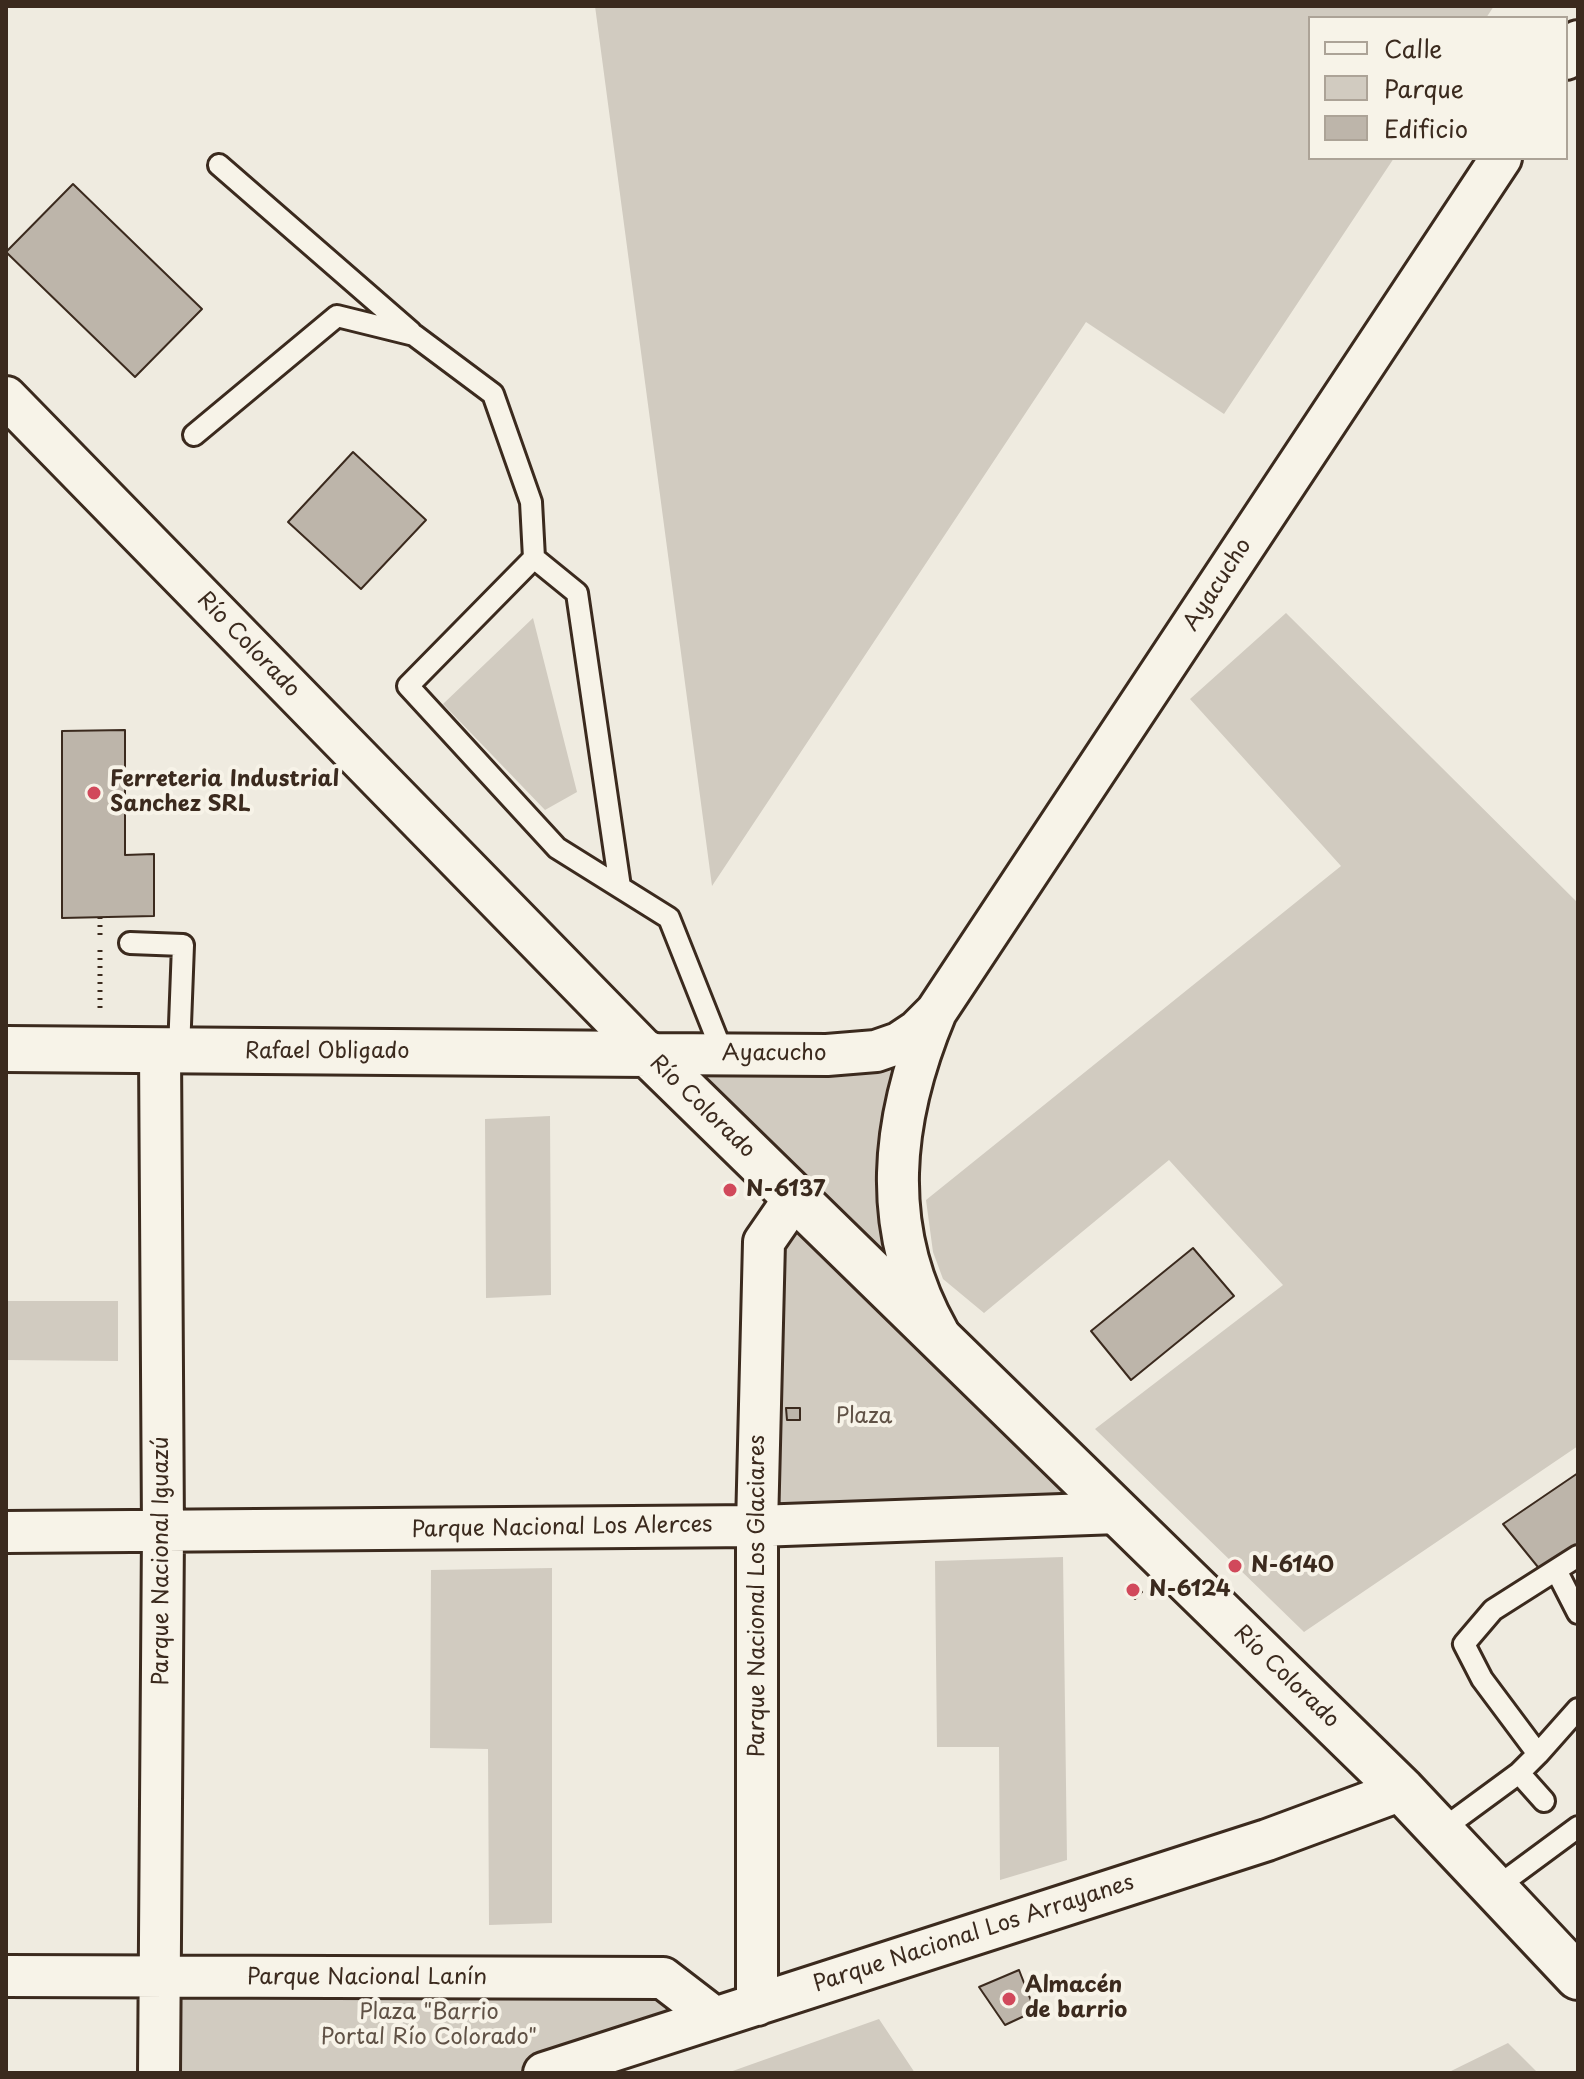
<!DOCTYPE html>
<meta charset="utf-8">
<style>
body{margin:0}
#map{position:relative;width:1584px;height:2079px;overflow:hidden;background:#efebe0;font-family:"Playpen Sans",sans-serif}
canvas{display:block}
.frame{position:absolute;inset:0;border:8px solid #3b2a1e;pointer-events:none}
.legend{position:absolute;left:1308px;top:16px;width:260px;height:144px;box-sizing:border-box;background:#f7f3e8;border:2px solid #aca397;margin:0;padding:10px 14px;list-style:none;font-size:24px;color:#3b2a1e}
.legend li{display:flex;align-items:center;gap:16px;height:40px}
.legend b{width:40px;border:2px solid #aca397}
</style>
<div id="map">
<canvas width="1584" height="2079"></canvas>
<div class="frame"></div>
<ul class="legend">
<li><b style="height:10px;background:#f7f3e8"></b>Calle</li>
<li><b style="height:22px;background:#d1cbc0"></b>Parque</li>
<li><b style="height:22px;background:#bdb5aa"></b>Edificio</li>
</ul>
</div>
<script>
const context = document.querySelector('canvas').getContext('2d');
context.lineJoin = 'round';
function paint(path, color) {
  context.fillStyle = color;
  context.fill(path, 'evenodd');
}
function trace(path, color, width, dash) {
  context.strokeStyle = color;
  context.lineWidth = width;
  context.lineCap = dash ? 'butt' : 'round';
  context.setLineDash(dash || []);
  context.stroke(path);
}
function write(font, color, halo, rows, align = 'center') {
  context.font = font + ' "Playpen Sans",sans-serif';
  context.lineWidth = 8;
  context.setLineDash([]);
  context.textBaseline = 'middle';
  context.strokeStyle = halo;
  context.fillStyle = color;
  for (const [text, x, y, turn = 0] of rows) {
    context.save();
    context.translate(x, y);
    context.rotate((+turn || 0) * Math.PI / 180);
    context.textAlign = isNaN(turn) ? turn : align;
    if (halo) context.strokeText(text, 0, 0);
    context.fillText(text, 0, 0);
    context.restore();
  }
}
const green = new Path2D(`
 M595 6H1494L1486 18H1310V158H1394L1224 414 1086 322 712 886Z
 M1286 613 1578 903V1446L1304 1632 1095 1429 1283 1285 1169 1160 984 1313 943 1279 933 1252 926 1200 1341 866 1190 699Z
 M533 618 577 792 545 810 443 704Z
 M911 1049 896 1272 690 1066Z
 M550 1116 551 1295 486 1298 485 1119Z
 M795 1220 1078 1501 771 1512 775 1243Z
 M6 1301H118V1361L6 1360Z
 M1063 1557 1067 1860 1000 1880 999 1747H937L935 1561Z
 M552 1568V1923L489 1925 488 1749 430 1748 431 1570Z
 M160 1978H663L698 2012 520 2073H159Z
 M879 2019 915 2073H727Z
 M1508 2043 1538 2073H1447Z`);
const building = new Path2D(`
 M73 184 202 309 135 377 6 252Z
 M353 452 426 520 361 589 288 522Z
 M125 730V855L154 854V916L62 918V731Z
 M1193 1248 1234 1296 1131 1380 1091 1331Z
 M786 1408H800V1420H787Z
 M1578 1473V1548L1542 1572 1503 1524Z
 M1132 1582 1142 1592 1135 1599 1126 1589Z
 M1019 1970 1035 2011 1005 2025 979 1987Z`);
const path = new Path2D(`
 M100 917V936
 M100 950V1008`);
const service = new Path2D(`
 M219 165 411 332
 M194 435 337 316 414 335 493 394 531 502 534 558
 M620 887 577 593 534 558 408 686 557 848 669 918 723 1054
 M130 943 183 945 179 1051
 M1556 1570 1578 1613
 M1538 1754 1578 1709
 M1519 1773 1538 1754 1482 1679 1464 1644 1493 1610 1578 1556
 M1440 1831 1519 1773 1544 1801
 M1494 1889 1578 1827`);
const minor = new Path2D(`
 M1566 59 1578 41
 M6 397 648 1054 827 1055 876 1051 899 1043 917 1031 936 1012
 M938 1332C879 1228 891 1119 936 1012L1501 158
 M6 1532 757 1526 1118 1513
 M6 1976 663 1978 715 2018
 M757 2005V1526L764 1242 795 1197
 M159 2073 163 1532 160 1050
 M544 2073 1267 1840 1402 1790`);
const tertiary = new Path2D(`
 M6 1049 648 1054 1402 1790 1578 1977`);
const markers = [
 [94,793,8,"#d1495b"],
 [730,1190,8,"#d1495b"],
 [1235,1566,8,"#d1495b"],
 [1133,1590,8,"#d1495b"],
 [1009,1999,8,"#d1495b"]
];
const streetNames = [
 ["Ayacucho",1218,585,-57],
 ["Río Colorado",248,645,46],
 ["Rafael Obligado",327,1052],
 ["Ayacucho",774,1054],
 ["Río Colorado",702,1107,44],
 ["Parque Nacional Los Alerces",562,1528,-1],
 ["Parque Nacional Iguazú",162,1561,-90],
 ["Parque Nacional Los Glaciares",758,1596,-90],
 ["Río Colorado",1286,1677,44],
 ["Parque Nacional Los Arrayanes",974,1934,-18],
 ["Parque Nacional Lanín",367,1978]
];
const poiNames = [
 ["Ferreteria Industrial",110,780],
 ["Sanchez SRL",110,805],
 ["N-6137",746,1190],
 ["N-6140",1251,1566],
 ["N-6124",1149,1590],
 ["Almacén",1025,1986],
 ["de barrio",1025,2011]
];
const parkNames = [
 ["Plaza",864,1417],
 ["Plaza \"Barrio",429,2013],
 ["Portal Río Colorado\"",429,2038]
];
paint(green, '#d1cbc0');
paint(building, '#bdb5aa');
trace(building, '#3b2a1e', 2);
trace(service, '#3b2a1e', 26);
trace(minor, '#3b2a1e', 46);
trace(tertiary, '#3b2a1e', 50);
trace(path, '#3b2a1e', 5, [2, 6]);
trace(service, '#f7f3e8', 20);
trace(minor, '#f7f3e8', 40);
trace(tertiary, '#f7f3e8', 44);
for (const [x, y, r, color] of markers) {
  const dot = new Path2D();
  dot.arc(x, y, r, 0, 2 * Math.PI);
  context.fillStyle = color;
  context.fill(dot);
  trace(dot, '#f7f3e8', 3);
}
write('22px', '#3b2a1e', '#f7f3e8', streetNames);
write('bold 22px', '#3b2a1e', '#f7f3e8', poiNames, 'left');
write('22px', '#605246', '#f7f3e8', parkNames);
</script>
